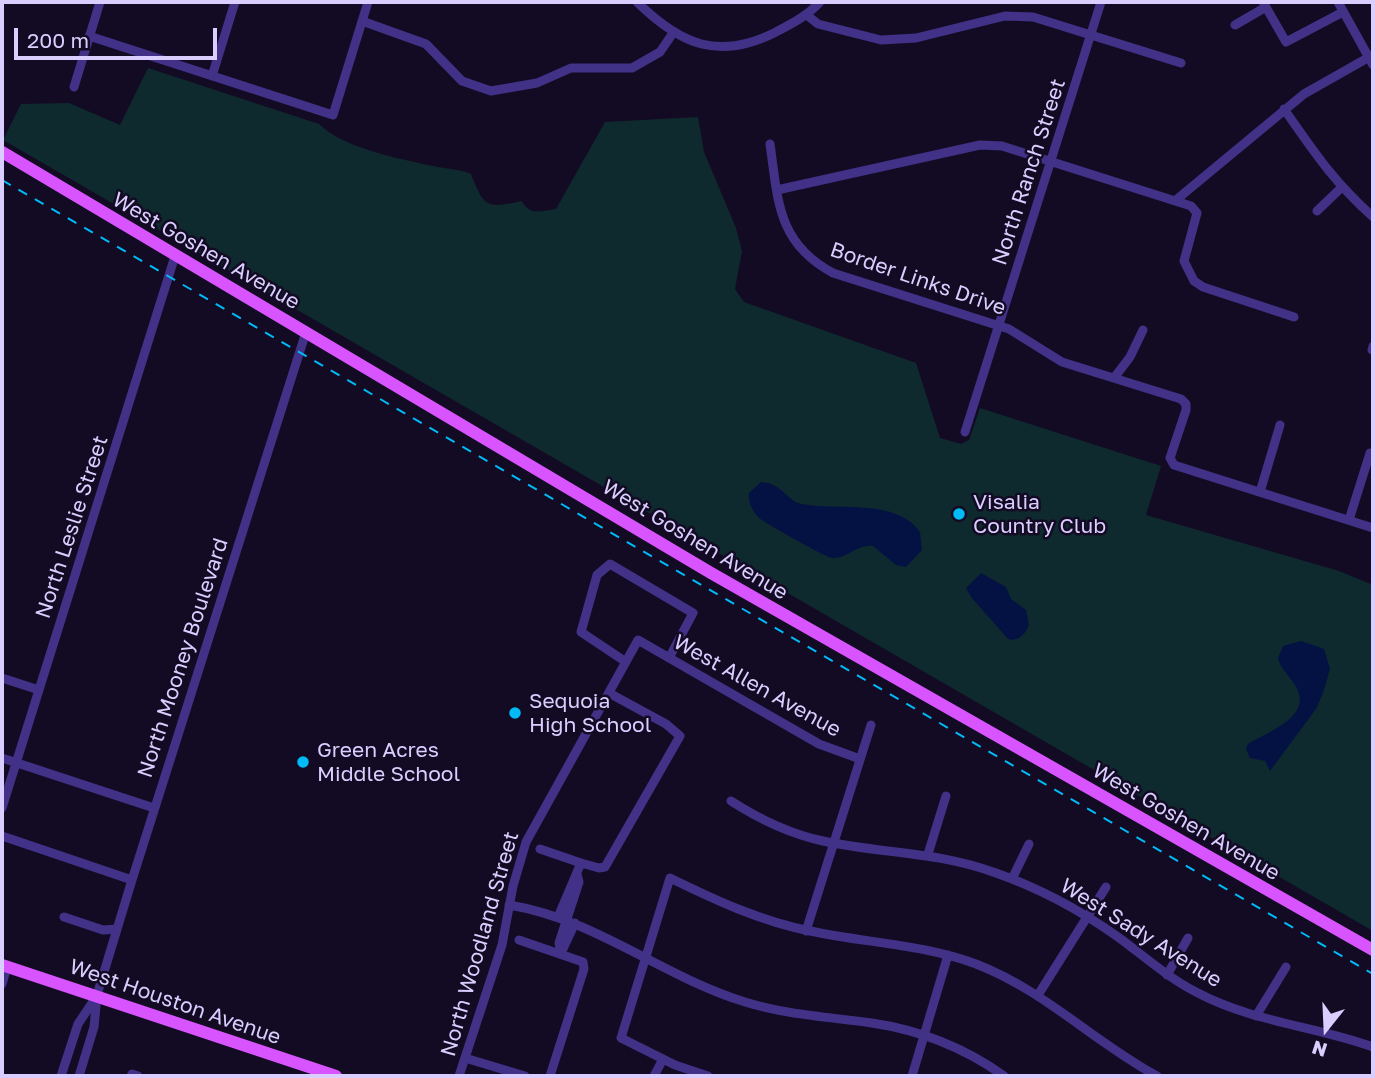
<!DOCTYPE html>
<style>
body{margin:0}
#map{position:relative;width:1375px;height:1078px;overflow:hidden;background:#130b23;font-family:"Golos Text",sans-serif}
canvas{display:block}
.frame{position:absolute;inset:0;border:4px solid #dacdff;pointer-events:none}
.north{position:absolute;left:1291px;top:994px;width:70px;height:70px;-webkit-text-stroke:5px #130b23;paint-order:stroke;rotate:198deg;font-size:19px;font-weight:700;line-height:28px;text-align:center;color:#dacdff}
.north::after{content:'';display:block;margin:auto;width:24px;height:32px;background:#dacdff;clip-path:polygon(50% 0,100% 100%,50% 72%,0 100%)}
.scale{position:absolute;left:14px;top:28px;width:203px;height:32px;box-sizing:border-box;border:4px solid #dacdff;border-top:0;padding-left:9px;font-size:21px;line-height:24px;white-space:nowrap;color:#dacdff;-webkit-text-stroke:5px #130b23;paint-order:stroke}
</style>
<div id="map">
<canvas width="1375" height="1078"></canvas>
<div class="frame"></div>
<div class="north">N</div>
<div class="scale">200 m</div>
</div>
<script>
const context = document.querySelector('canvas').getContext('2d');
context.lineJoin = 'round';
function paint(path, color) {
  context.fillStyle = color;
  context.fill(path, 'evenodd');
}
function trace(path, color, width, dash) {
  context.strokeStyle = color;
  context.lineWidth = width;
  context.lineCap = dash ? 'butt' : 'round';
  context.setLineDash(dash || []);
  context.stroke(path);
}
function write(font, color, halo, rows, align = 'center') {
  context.font = font + ' "Golos Text",sans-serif';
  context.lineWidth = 5;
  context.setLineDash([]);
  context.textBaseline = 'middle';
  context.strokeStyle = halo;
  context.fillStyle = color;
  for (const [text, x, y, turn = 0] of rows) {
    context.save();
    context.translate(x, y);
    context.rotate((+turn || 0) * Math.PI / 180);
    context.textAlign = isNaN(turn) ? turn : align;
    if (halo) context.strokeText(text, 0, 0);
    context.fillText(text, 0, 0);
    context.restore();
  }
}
const green = new Path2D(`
 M148 68 319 124C343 148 400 159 433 166 446 169 459 169 471 174 484 207 486 209 522 201 529 216 542 211 556 209L605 122 698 117 704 152 736 228 742 251 735 289 744 302 916 363 940 438 961 444 969 440 980 408 1161 466 1146 515 1339 571 1373 585V931L3 140 21 104 69 103 120 125Z`);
const water = new Path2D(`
 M761 482C783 483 786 501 802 504 837 511 897 498 920 532L922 550 906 567 896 565 873 546C857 544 848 559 832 558 825 557 765 523 759 518 752 510 748 503 749 493Z
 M981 573 1006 587 1011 599 1026 610 1029 625C1025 634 1019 642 1008 639L971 597 966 588Z
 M1301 641 1324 649 1330 669 1323 693 1316 709 1270 771 1265 761 1250 758 1246 749 1248 744C1269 731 1315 716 1295 685 1289 675 1281 670 1278 658L1283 646Z`);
const minor = new Path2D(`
 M637 2C681 45 719 61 776 32 793 23 807 16 820 2
 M1263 2 1286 42 1343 12
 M1338 2 1373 65
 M808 16 818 24 881 40 916 38 1005 16 1033 17 1181 63
 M362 21 426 44 462 81 491 91 537 83 571 68H632L660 52 673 33
 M1235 25 1266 7
 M89 36 333 115 368 2
 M212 76 235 2
 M74 87 100 2
 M1284 109C1315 153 1332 180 1373 217
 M770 144C778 200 777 243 833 273L1009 329 1062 362 1181 399 1186 404V410L1170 458 1174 465 1373 528
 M777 190 980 145 1002 146 1191 206 1197 213 1184 261 1194 281 1203 287 1294 317
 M1176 200 1304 94 1373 55
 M1317 211 1341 188
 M1372 350 1373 346
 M1114 378 1130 357 1143 330
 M965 432 1101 2
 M1260 492 1280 425
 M1349 520 1370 453
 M626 662 581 632 597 575 610 564 693 613 669 658
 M2 678 39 690
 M2 758 154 808
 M731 801C759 819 790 834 823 841 883 854 936 851 996 873 1039 888 1080 910 1118 937 1144 956 1167 977 1196 992 1252 1022 1315 1026 1373 1047
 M2 808 175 256
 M2 836 132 880
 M540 849 581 863 558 917
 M928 854 946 796
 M581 863 599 868 605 867 680 736 666 724 609 693
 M1012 879 1029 844
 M509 905C596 919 663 977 745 1002 787 1015 829 1017 872 1023 919 1030 965 1048 1004 1076
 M64 917 103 930 117 929
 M575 923 561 953 559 943 579 882 577 874
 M806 931 871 725
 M519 940 583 962 584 969 550 1076
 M1167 975 1188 938
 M2 984 7 967
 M1038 995 1106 887
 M1256 1016 1286 967
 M465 1058 525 1076
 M61 1076 78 1024 96 997
 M79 1076 94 1027 97 995 132 880 306 332
 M131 1076 132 1074 138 1076
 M459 1076 502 945 513 886 526 842 638 640 819 744 860 759
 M654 1076 663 1059
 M708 1076 675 1065 621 1038 670 878C715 900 760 921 810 931 866 943 922 944 976 964 1044 990 1094 1042 1157 1076
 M912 1076 948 955`);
const major = new Path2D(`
 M2 152 711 573 1373 950
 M2 965 336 1076`);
const rail = new Path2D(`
 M2 180 1373 974`);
const markers = [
 [959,514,7,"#00bbf8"],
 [515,713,7,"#00bbf8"],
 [303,762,7,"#00bbf8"]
];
const streetNames = [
 ["North Ranch Street",1029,172,-72],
 ["West Goshen Avenue",206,251,30],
 ["Border Links Drive",918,279,19],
 ["North Leslie Street",72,527,-72],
 ["West Goshen Avenue",695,540,31],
 ["North Mooney Boulevard",183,658,-72],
 ["West Allen Avenue",757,686,29],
 ["West Goshen Avenue",1186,822,30],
 ["West Sady Avenue",1141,933,32],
 ["North Woodland Street",480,944,-74],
 ["West Houston Avenue",175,1002,19]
];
const poiNames = [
 ["Visalia",973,502],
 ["Country Club",973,526],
 ["Sequoia",529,701],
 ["High School",529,725],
 ["Green Acres",317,750],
 ["Middle School",317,774]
];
paint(green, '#0e2a2e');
paint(water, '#041243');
trace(minor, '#413187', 9);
trace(major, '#d854ff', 12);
trace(rail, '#00bbf8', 2, [10, 9]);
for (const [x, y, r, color] of markers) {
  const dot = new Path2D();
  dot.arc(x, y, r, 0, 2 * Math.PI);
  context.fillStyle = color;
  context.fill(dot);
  trace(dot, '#130b23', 2.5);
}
write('21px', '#dacdff', '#130b23', streetNames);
write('21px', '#dacdff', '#130b23', poiNames, 'left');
</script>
